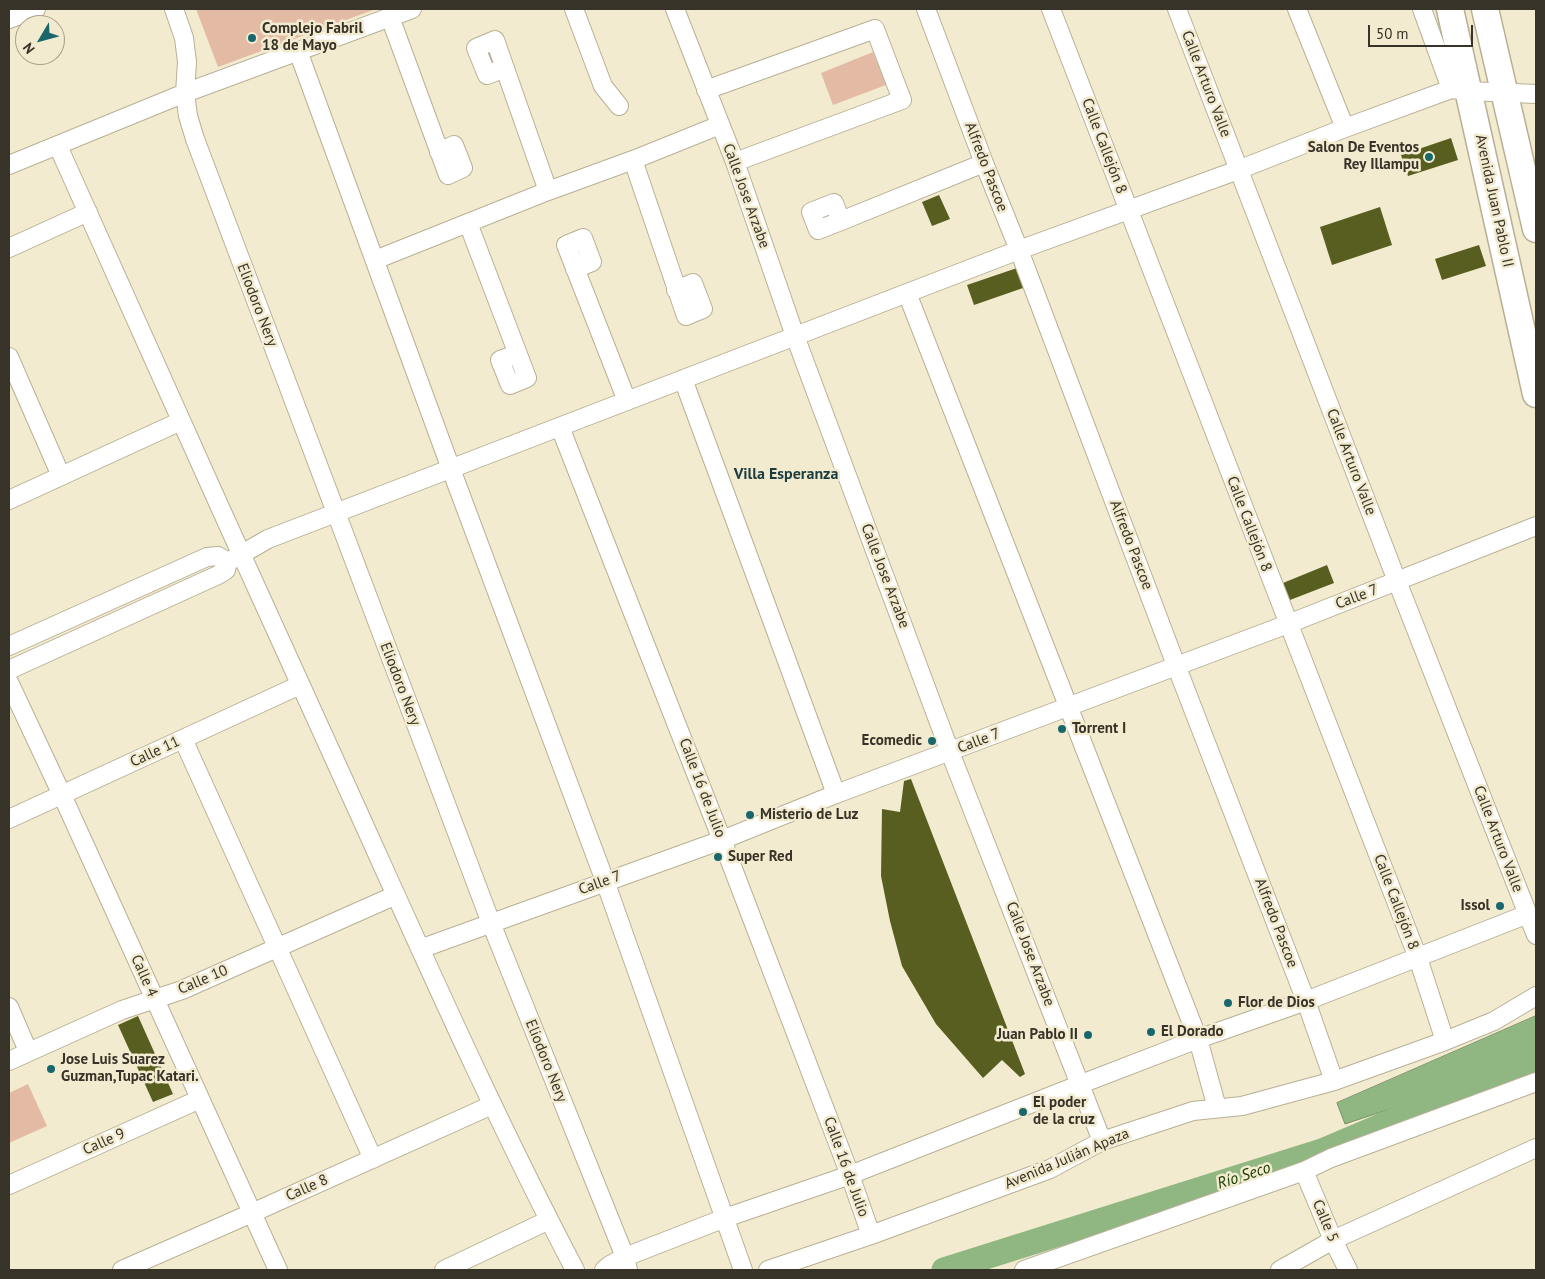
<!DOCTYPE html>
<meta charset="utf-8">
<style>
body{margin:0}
#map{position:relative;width:1545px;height:1279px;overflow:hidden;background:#f3ebcf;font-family:"PT Sans",sans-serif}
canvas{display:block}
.frame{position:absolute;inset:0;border:10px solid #373328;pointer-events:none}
.north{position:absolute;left:15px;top:15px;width:50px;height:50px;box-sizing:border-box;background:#f3ebcf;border:1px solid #a8a18c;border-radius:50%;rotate:233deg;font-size:14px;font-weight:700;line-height:20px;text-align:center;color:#373328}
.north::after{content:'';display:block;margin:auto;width:18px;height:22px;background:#19676c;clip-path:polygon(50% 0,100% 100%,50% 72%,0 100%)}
.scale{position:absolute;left:1368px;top:25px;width:105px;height:22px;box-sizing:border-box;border:2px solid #373328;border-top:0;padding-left:6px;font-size:15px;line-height:18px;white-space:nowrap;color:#373328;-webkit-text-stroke:4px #f3ebcf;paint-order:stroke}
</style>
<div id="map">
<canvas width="1545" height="1279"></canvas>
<div class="frame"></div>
<div class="north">N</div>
<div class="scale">50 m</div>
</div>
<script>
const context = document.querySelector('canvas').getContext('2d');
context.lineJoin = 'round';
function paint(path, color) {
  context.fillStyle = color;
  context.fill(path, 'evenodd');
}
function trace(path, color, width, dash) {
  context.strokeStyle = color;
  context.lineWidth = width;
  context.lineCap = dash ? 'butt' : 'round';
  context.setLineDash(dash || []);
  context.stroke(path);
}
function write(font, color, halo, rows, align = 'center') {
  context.font = font + ' "PT Sans",sans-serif';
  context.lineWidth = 5;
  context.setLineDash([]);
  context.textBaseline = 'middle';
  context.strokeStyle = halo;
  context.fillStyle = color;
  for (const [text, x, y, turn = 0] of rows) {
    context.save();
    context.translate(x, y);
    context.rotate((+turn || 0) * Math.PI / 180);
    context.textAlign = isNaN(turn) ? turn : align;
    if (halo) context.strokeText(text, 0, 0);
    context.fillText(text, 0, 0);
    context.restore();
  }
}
const green = new Path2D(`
 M196 9H376L218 67Z
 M873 52 886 85 833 105 821 73Z
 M28 1084 47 1126 9 1143V1093Z`);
const water = new Path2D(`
 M1536 1016V1060L1345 1124 1337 1103Z`);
const river = new Path2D(`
 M944 1270 1322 1151 1536 1060`);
const building = new Path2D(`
 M1451 138 1458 160 1408 176 1401 155Z
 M939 195 950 219 932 226 922 202Z
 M1380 207 1392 245 1332 265 1320 227Z
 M1479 245 1486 266 1442 280 1435 259Z
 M1017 268 1023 288 974 305 967 285Z
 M1327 565 1334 583 1290 600 1283 583Z
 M911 779 1025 1074 1020 1077 1002 1060 983 1078 936 1024 902 966 890 921 881 876 882 809 900 812 904 781Z
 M138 1016 173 1094 153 1102 118 1025Z`);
const minor = new Path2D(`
 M174 9 184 38 187 62 185 93 188 116 195 139 491 923 625 1257 628 1270
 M574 9 603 86 619 106
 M675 9 735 162 795 336 950 752 1102 1141
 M926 9 984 163 1019 250 1176 665 1306 1001 1334 1081
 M1051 9 1418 958 1445 1041
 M1177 9 1397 581 1536 935
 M1297 9 1345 128
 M1422 9 1451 89
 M390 17 448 175 463 168 454 145 439 152
 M9 19 36 9
 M298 51 451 469 605 881 743 1270
 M505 68 487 75 476 48 495 40 548 191
 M706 90 875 29 902 100 735 162
 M58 146C155 364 253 581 352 798 424 957 494 1116 575 1270
 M633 160 686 316 703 309 693 283 676 290
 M9 165 185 93 412 9
 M841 221 834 203 811 212 818 230 841 221 984 163
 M468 223 527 378 510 385 500 360 517 354
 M9 248 88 212
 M375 260 548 191 633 160 720 125
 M575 269 592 262 583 238 566 245 627 401
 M907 293 1198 1039 1217 1108
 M9 357 61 476
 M683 379 836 794
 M560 427 722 840 850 1175 871 1235
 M9 500 181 421
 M9 646 207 557 218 556 228 562
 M9 670 218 575 226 570 228 562 268 539 1019 250 1238 170 1345 128 1451 89 1469 91 1536 94
 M9 682 62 795 278 1270
 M183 739 373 1159
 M9 819 300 685
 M420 949 722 840 836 794 1288 624 1536 526
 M9 1007 28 1051
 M9 1061 122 1010 182 990 396 895
 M1304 1171 1333 1240 1348 1270
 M9 1185 200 1099
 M122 1270 252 1213 492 1105
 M444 1270 549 1220
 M604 1270 610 1265 625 1257 725 1218 850 1175 1081 1084 1198 1039 1306 1001 1528 914
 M768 1270 871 1235 1050 1169 1102 1141 1193 1111 1242 1106 1334 1081 1445 1041 1494 1021 1536 996
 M1024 1270 1304 1171 1331 1158 1536 1082
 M1280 1270 1333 1240 1536 1148`);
const highway = new Path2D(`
 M1450 9 1536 394
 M1485 9 1536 229`);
const markers = [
 [252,38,5,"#19676c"],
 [1429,157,5,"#19676c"],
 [1062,729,5,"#19676c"],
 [932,741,5,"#19676c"],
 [750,815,5,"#19676c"],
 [718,857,5,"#19676c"],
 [1500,906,5,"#19676c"],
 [1228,1003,5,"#19676c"],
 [1151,1032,5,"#19676c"],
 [1088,1035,5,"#19676c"],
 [51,1069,5,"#19676c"],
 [1023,1112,5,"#19676c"]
];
const poiNames = [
 ["Complejo Fabril",262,29],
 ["18 de Mayo",262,46],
 ["Salon De Eventos",1419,148,"right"],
 ["Rey Illampu",1419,165,"right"],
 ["Torrent I",1072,729],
 ["Ecomedic",922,741,"right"],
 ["Misterio de Luz",760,815],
 ["Super Red",728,857],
 ["Issol",1490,906,"right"],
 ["Flor de Dios",1238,1003],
 ["El Dorado",1161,1032],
 ["Juan Pablo II",1078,1035,"right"],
 ["Jose Luis Suarez",61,1060],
 ["Guzman,Tupac Katari.",61,1077],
 ["El poder",1033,1103],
 ["de la cruz",1033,1120]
];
const streetNames = [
 ["Calle Arturo Valle",1206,84,69],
 ["Calle Callejón 8",1104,146,69],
 ["Alfredo Pascoe",986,167,69],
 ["Calle Jose Arzabe",746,196,70],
 ["Avenida Juan Pablo II",1494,201,78],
 ["Eliodoro Nery",257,305,69],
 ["Calle Arturo Valle",1351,462,69],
 ["Calle Callejón 8",1249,524,69],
 ["Alfredo Pascoe",1131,545,69],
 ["Calle Jose Arzabe",885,576,69],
 ["Calle 7",1357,597,-21],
 ["Eliodoro Nery",400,684,69],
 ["Calle 7",979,741,-21],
 ["Calle 11",155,752,-25],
 ["Calle 16 de Julio",702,788,69],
 ["Calle Arturo Valle",1498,839,69],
 ["Calle 7",600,883,-20],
 ["Calle Callejón 8",1396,902,69],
 ["Alfredo Pascoe",1276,923,69],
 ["Calle Jose Arzabe",1030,954,69],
 ["Calle 4",144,976,66],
 ["Calle 10",203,980,-23],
 ["Eliodoro Nery",546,1061,68],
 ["Calle 9",104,1142,-24],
 ["Avenida Julián Apaza",1067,1159,-23],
 ["Calle 16 de Julio",846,1167,70],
 ["Calle 8",307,1188,-24],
 ["Calle 5",1325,1221,67]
];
const neighbourhoodNames = [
 ["Villa Esperanza",786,474]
];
const waterNames = [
 ["Río Seco",1244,1176,-18]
];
paint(green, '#e3bba4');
paint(water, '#90b782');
trace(water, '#758f67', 1);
trace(river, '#90b782', 25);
paint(building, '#575e20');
trace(minor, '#b8b095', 20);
trace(highway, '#b8b095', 29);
trace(minor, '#fff', 18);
trace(highway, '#fff', 26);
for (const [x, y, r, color] of markers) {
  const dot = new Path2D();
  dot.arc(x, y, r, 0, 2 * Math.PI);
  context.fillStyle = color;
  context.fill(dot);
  trace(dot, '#f3ebcf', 2);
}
write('bold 15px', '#373328', '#f3ebcf', poiNames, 'left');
write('15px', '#373328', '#f3ebcf', streetNames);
write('bold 16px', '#1b3d40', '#f3ebcf', neighbourhoodNames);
write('italic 16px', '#173c03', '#f3ebcf', waterNames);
</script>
